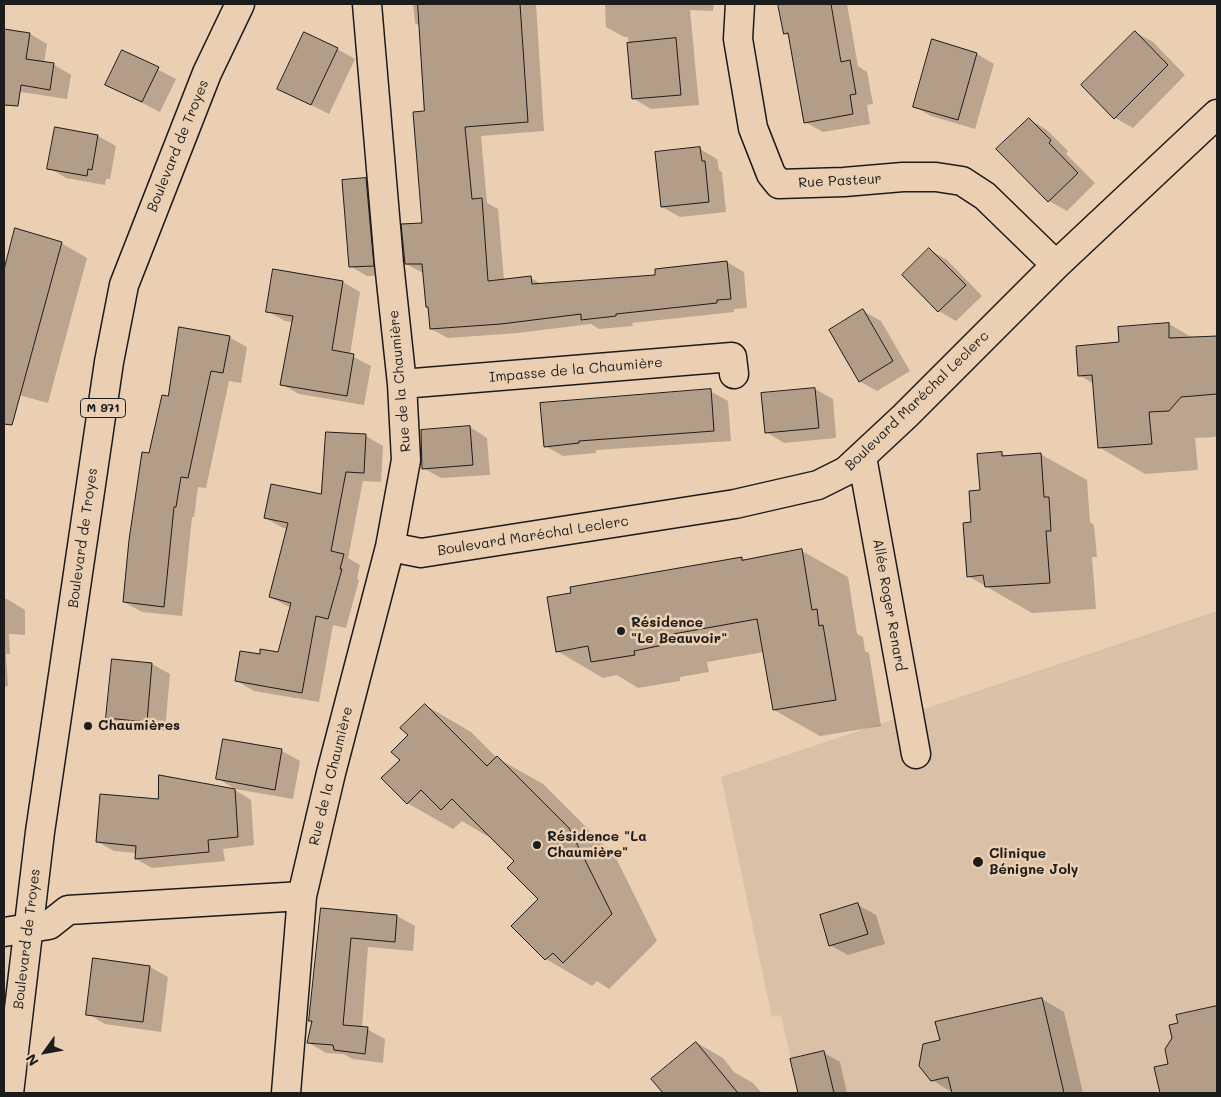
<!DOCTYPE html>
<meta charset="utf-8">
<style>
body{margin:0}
#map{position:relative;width:1221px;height:1097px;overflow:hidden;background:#ebcfb2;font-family:Mali,sans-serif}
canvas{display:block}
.frame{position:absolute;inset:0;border:5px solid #1c1c1c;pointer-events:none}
.north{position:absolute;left:20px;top:1027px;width:50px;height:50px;-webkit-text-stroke:4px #ebcfb2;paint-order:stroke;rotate:238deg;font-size:14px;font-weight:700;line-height:20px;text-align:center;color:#1c1c1c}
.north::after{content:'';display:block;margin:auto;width:18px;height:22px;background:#1c1c1c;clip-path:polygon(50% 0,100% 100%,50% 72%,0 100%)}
</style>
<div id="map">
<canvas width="1221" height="1097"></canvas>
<div class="frame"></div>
<div class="north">N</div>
</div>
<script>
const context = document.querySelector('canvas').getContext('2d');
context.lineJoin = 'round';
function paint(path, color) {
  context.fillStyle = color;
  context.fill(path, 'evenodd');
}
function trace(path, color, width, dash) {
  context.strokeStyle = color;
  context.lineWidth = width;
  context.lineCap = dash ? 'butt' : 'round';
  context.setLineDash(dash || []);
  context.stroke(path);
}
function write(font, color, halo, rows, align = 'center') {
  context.font = font + ' Mali,sans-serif';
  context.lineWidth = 5;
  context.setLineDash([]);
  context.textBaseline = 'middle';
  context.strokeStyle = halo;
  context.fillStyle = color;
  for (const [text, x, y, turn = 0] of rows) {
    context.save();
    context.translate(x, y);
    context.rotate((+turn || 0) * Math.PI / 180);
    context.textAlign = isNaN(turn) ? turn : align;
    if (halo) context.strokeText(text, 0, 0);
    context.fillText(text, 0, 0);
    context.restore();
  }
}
const built = new Path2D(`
 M1217 611V1093H798L781 1015 772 1017 721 777Z`);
const shadow = new Path2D(`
 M413 4H536L544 131 481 136 487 203 498 209 504 280 531 278 543 285 657 276 727 262 744 272 747 308 734 309V312L632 323 633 326 599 329 591 324 518 333 448 338 431 329 430 307 423 273 406 264 424 224 425 112 420 26 415 23Z
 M605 4H714L713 11 690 10 699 105 651 109 633 98 628 37H624L606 27Z
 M780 4H847L858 66 867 72 873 104 867 105 870 124 823 132 805 122 789 36 785 33Z
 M4 30 30 34 47 44 44 63 53 64 71 75 67 99 8 90 4 87Z
 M1135 32 1153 42 1185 75 1133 128 1115 118Z
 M337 49 355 59 329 114 279 89Z
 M122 51 176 79 160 112 107 85Z
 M977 54 994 64 975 129 931 116 914 106Z
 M1029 119 1047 130 1068 151 1066 154 1095 183 1067 211 1049 201Z
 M98 136 116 146 110 179H106L105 185 66 178 49 168Z
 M700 149 717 159 719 170 722 172 726 212 680 217 662 207Z
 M366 179 383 189 390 275 367 276 350 266Z
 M16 230 61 243 87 258 48 403 4 391V274Z
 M930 250 947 260 982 296 956 321 939 311Z
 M343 282 360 292 350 355 371 366 364 405 299 394 281 384 293 322 285 321 267 311Z
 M863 311 881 321 910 371 877 391 859 381Z
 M1169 324 1193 338 1217 337V435L1215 437 1195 438 1198 470 1145 474 1099 447 1094 384 1079 375 1121 343 1119 329Z
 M229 337 247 347 241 383 229 381 206 488 198 487 194 517H192L182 616 142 612 124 602 150 454 169 398Z
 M815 389 833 399 836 438 784 443 766 432Z
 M710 391 728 401 731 441 596 450V453L563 456 545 446Z
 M470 427 487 438 490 475 441 478 423 468Z
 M327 433 366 436 383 446 381 482 363 481 348 558 360 565 357 579 359 580 346 628 333 625 319 702 254 691 237 681 261 655 279 653 291 608 270 597 288 529 283 528 265 518 322 495Z
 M1001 453 1006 456 1040 454 1087 480 1090 522 1094 525 1097 557H1092L1096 609 1032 613 968 576 973 523Z
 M802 551 848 577 857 634 863 637 865 651 869 653 881 726 820 736 774 710 764 652 707 662 709 672 680 677V681L638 688 617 675 603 678 557 651 741 558 745 560Z
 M4 599H7L25 610V635L9 634 10 654H6L8 686 4 687Z
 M152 664 170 674 165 731 126 727 108 717Z
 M425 705 471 732 497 758 543 784 615 856 657 941 609 989 597 981 592 986 546 959 513 926 540 899 516 861 489 834 487 836 462 821 453 829 407 803 401 760 410 735Z
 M224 740 282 751 300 761 293 799 235 789 217 778Z
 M235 790 251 800 254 845 223 849 225 861 152 868 136 859V853L114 851 98 842 159 800Z
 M858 905 876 915 885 944 848 955 830 945Z
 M322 910 397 916 415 926 413 951 368 947 362 1028 367 1029 385 1039 383 1063 353 1059 343 1054 326 1053 309 1043 313 1022 310 1020Z
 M150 967 168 977 161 1032 105 1024 88 1014Z
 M1042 999 1064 1012 1083 1093H953L932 1080 941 1041Z
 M1215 1007 1217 1009V1093H1161L1156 1068 1170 1065Z
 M697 1043 723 1058 734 1072 753 1083 762 1093H664L653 1079Z
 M824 1053 840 1062 847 1093H799L791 1060Z`);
const building = new Path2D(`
 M418 4H520L528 122 465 127 472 199 482 198 488 281 531 276 532 284 655 275V269L727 261 731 299 717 300V303L616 314V316L581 320V314L501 324 430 329 428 307H426L422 264H405L401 224 422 223 413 112 424 111Z
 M778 4H831L841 62 850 60 856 94 850 95 853 114 804 123 788 33 784 34Z
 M4 29 30 33 26 59 54 63 50 90 21 85 18 106 4 105Z
 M1135 31 1168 65 1114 119 1081 85Z
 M304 32 338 48 311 105 277 89Z
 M676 38 681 95 632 99 627 43Z
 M932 39 977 53 958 120 913 107Z
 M122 50 159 67 142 102 105 85Z
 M1029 118 1051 140 1049 143 1078 173 1048 202 996 149Z
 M55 127 98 135 92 170 88 169 87 176 47 169Z
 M700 147 702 161H705L709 202 661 207 655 152Z
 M366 178 374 266 349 267 342 180Z
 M15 228 62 242 12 425 4 424V270Z
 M929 248 966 285 938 312 902 275Z
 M273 269 343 281 332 350 354 354 347 396 280 385 293 316 266 312Z
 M863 309 893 361 859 382 829 330Z
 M1169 323V338L1217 336V394L1181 397 1169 411 1149 412 1152 444 1098 448 1092 375 1078 376 1076 346 1119 342 1118 327Z
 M179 327 230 336 223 373 211 371 188 478 181 477 176 507H174L164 607 123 602 129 540 142 452 149 453 162 395 168 396Z
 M815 388 819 428 765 433 761 393Z
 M711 389 714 431 579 441V443L544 447 540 403Z
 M470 426 473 465 422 469 421 430Z
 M326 432 366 434 364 473 346 472 331 551 344 554 340 569H342L328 619 316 616 302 693 235 681 240 651 260 654V649L278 652 291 603 269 597 288 523 264 518 271 484 321 494Z
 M1002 452V456L1041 453 1044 497H1049L1051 531H1046L1050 583 985 587 983 575 967 577 963 523 971 522 969 491 980 490 977 454Z
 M802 549 812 610 817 609 819 626 823 625 836 700 773 710 757 619 662 636 663 645 634 651 635 655 591 662 588 646 556 652 547 597 571 593 570 587 742 557V560Z
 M112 659 152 663 147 722 106 718Z
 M425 704 487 766 497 756 569 828 612 914 563 963 553 953 545 960 511 926 538 899 507 868 514 861 452 799 441 810 421 790 407 804 381 778 400 760 391 752 408 735 400 728Z
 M223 739 282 749 275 790 216 779Z
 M159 775 235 789 238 837 208 840 209 852 135 859 136 846 96 842 100 794 158 799Z
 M858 903 868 934 829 946 820 915Z
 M321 908 397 915 395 942 351 938 343 1025 368 1027 365 1054 334 1050 333 1045 307 1043 312 1021H309Z
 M93 958 150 966 143 1022 86 1015Z
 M1042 998 1064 1093H952L948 1077 931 1081 919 1066 923 1044 940 1040 935 1022Z
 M1217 1006V1093H1160L1154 1067 1168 1064 1165 1049 1172 1038 1169 1025 1178 1023 1176 1015Z
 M696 1042 738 1093H663L651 1079Z
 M824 1051 834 1093H798L790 1059Z`);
const minor = new Path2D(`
 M740 4 738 39 753 128 771 174 779 184 844 182 903 177H936L962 181 985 196 1056 265
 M402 384 732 357 734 374
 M862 457 916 754
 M390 547 421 553 735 504 818 485 846 471 905 416 1056 265 1217 114
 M4 932 49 925 68 910 302 896 331 773 390 547 406 460 402 384 389 263 367 4
 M286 1093 302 896`);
const major = new Path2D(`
 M9 1093 40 832 109 362 124 285 207 73 240 4`);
const markers = [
 [621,631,5,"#1c1c1c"],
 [88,726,5,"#1c1c1c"],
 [537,845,5,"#1c1c1c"],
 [978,862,6,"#1c1c1c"]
];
const shields = [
 [103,408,45]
];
const shieldNames = [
 ["M 971",103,408]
];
const streetNames = [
 ["Boulevard de Troyes",178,146,-68],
 ["Rue Pasteur",840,181,-3],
 ["Impasse de la Chaumière",576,370,-5],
 ["Rue de la Chaumière",400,381,-95],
 ["Boulevard Maréchal Leclerc",917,401,-44],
 ["Boulevard Maréchal Leclerc",533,536,-9],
 ["Boulevard de Troyes",83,538,-82],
 ["Allée Roger Renard",889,605,80],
 ["Rue de la Chaumière",331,776,-76],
 ["Boulevard de Troyes",27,939,-83]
];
const poiNames = [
 ["Résidence",631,623],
 ["\"Le Beauvoir\"",631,639],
 ["Chaumières",98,726],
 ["Résidence \"La",547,837],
 ["Chaumière\"",547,853],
 ["Clinique",989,854],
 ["Bénigne Joly",989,870]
];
paint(built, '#dac0a6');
paint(shadow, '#0003');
paint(building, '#b29d89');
trace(building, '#1c1c1c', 1);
trace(minor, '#1c1c1c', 31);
trace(major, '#1c1c1c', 31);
trace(minor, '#ebcfb2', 28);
trace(major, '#ebcfb2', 28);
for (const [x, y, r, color] of markers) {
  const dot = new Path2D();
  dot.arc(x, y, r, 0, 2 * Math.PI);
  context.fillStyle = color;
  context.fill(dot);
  trace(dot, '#ebcfb2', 2);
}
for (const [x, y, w] of shields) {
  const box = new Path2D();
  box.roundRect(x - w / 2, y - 9.5, w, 19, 4);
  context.fillStyle = '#ebcfb2';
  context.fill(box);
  trace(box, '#1c1c1c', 1);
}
write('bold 12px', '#1c1c1c', null, shieldNames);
write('14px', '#1c1c1c', '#ebcfb2', streetNames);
write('bold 14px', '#1c1c1c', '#ebcfb2', poiNames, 'left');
</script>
